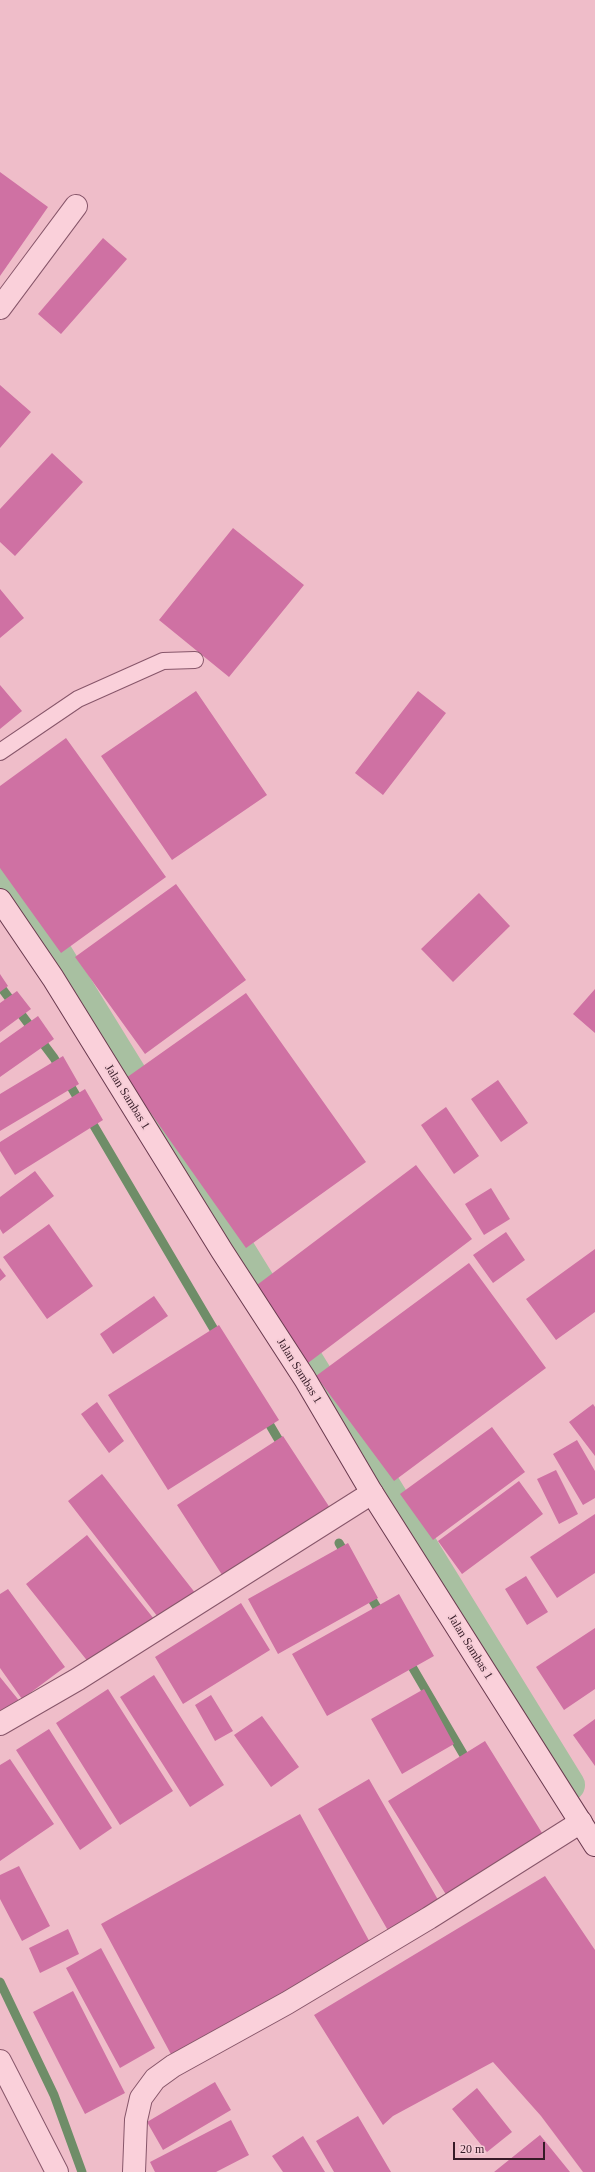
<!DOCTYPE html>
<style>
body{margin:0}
#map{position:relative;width:595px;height:2172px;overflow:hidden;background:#efbdc9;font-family:Georgia,serif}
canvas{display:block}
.scale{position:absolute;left:453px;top:2142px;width:92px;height:18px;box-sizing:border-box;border:2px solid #361b27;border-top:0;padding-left:5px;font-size:12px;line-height:14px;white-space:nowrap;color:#361b27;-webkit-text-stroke:3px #f6ccd6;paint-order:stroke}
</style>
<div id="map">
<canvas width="595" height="2172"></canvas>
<div class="scale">20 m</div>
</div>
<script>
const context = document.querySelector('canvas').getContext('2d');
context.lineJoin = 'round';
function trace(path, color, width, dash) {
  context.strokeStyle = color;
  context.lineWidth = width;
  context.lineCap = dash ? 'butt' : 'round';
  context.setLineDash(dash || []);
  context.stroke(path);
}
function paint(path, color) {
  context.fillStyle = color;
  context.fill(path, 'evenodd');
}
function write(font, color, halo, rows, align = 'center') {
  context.font = font + ' Georgia,serif';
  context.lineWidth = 3.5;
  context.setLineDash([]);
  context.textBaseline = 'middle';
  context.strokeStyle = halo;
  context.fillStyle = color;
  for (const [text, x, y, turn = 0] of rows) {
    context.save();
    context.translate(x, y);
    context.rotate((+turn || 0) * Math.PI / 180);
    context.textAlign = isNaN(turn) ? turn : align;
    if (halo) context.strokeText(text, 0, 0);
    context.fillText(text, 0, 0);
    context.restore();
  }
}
const stream = new Path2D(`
 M0 986 54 1058 219 1338
 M264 1415 284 1449
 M339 1543 347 1557
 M367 1591 382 1616
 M407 1658 469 1764
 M0 1982 54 2095 82 2172`);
const canal = new Path2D(`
 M0 862 569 1785`);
const building = new Path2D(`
 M0 172 48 207 0 276Z
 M103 238 127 259 61 334 38 314Z
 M0 385 31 412 0 448Z
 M52 453 83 482 15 556 0 542V509Z
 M233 528 304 585 229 677 159 620Z
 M0 589 24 618 0 638Z
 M0 685 22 711 0 729Z
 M196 691 267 795 172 860 101 756Z
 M418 691 446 713 383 795 355 773Z
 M66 738 166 877 61 953 0 868V786Z
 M176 884 246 980 145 1054 75 957Z
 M479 893 510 926 453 982 421 949Z
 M0 974 8 986 0 992Z
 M595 989V1033L573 1014Z
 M17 991 31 1009 0 1032V1003Z
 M246 993 366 1162 246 1248 126 1078Z
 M38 1016 54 1039 0 1077V1043Z
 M63 1056 79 1084 0 1131V1094Z
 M498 1080 528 1123 501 1142 471 1099Z
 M85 1089 103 1120 15 1175 0 1151V1142Z
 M446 1107 479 1156 454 1174 421 1125Z
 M416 1165 472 1239 308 1363 253 1288Z
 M35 1171 54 1196 3 1234 0 1229V1197Z
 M491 1188 510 1219 484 1235 465 1204Z
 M49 1224 93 1286 47 1319 3 1257Z
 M506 1232 525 1260 493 1283 473 1255Z
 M595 1249V1312L556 1340 526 1299Z
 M469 1263 546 1368 394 1481 316 1376Z
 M0 1268 6 1276 0 1281Z
 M154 1296 168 1316 113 1354 100 1334Z
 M219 1325 279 1420 168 1490 108 1395Z
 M97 1402 124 1441 109 1453 81 1414Z
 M593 1404 595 1407V1456L569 1422Z
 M492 1427 525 1472 433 1540 400 1494Z
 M283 1436 332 1511 226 1581 177 1505Z
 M577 1440 595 1471V1498L583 1505 553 1454Z
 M556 1470 578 1514 559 1524 537 1479Z
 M102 1474 196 1594 161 1621 68 1501Z
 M519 1481 543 1514 462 1574 438 1541Z
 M595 1514V1573L557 1598 530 1557Z
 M87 1535 154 1619 93 1668 26 1584Z
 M348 1543 378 1598 278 1654 248 1599Z
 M526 1576 548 1612 527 1625 505 1589Z
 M8 1589 65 1667 22 1699 0 1668V1594Z
 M399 1594 434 1656 327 1716 292 1654Z
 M241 1603 270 1650 183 1704 155 1657Z
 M595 1628V1689L564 1710 536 1667Z
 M154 1675 224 1785 190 1807 120 1697Z
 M0 1677 21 1703 0 1720Z
 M108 1689 173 1791 120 1825 56 1723Z
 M424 1689 454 1744 402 1774 371 1719Z
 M211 1695 233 1731 215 1741 195 1705Z
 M262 1716 299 1767 271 1787 234 1735Z
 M595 1719V1766L573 1735Z
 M49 1729 112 1828 80 1850 16 1750Z
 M485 1741 547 1841 450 1901 388 1801Z
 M10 1759 54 1824 0 1861V1765Z
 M369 1779 441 1905 390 1934 318 1809Z
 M300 1814 373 1948 173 2058 101 1924Z
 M19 1866 50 1926 22 1941 0 1899V1875Z
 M545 1876 595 1950V2172H583L541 2116 493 2062 393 2116 383 2125 314 2015Z
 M68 1929 79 1954 40 1973 29 1948Z
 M101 1948 155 2048 120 2068 66 1968Z
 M73 1991 125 2093 85 2114 33 2012Z
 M215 2082 231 2110 163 2150 147 2122Z
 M477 2088 512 2132 487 2152 452 2109Z
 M358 2116 391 2172H334L316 2141Z
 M231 2120 249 2155 216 2172H155L150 2162Z
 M540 2135 570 2172H494Z
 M303 2136 325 2172H283L272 2156Z`);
const lane = new Path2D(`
 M0 752 78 699 163 661 195 660`);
const street = new Path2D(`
 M0 308 76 206
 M0 1724 78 1679 372 1493
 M0 2061 57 2172
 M134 2172 136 2120 141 2098 155 2079 173 2066 287 2003 429 1918 581 1822`);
const secondary = new Path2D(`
 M0 900 53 978 222 1251 305 1379 372 1493 595 1845`);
const streetNames = [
 ["Jalan Sambas 1",127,1097,58],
 ["Jalan Sambas 1",299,1371,58],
 ["Jalan Sambas 1",470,1647,58]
];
trace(stream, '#6f8d68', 9);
trace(canal, '#a8c0a1', 32);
paint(building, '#cf71a3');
trace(lane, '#87566a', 18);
trace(street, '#87566a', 24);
trace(secondary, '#69394e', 24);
trace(lane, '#fad0da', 16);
trace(street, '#fad0da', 22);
trace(secondary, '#fad0da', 22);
write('12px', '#361b27', '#f6ccd6', streetNames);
</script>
